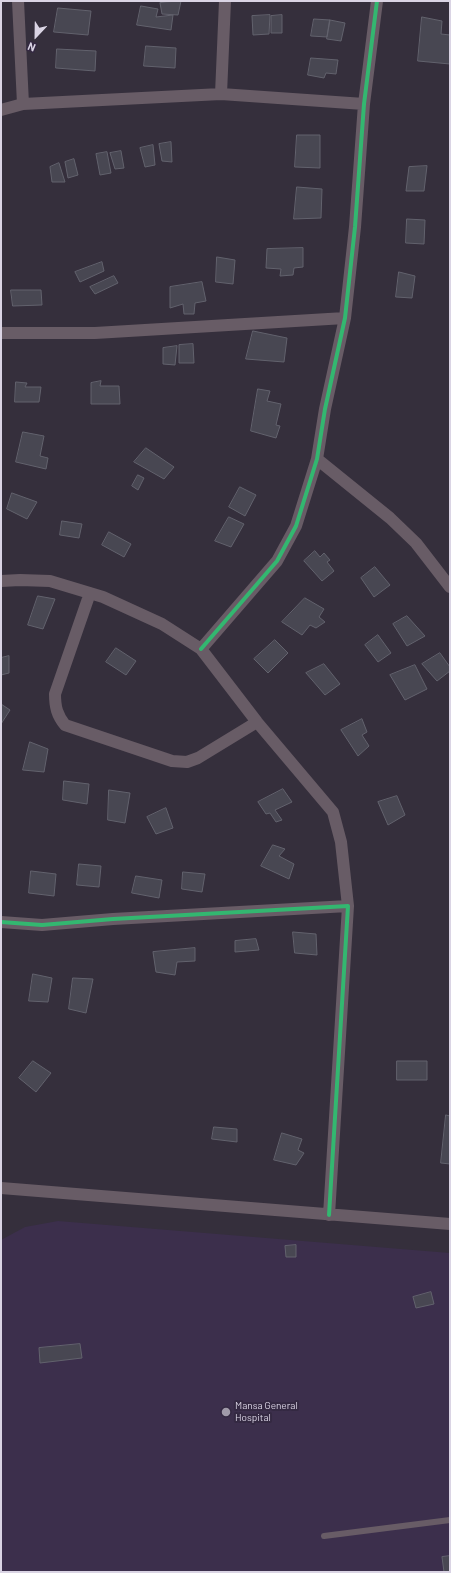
<!DOCTYPE html>
<style>
body{margin:0}
#map{position:relative;width:451px;height:1573px;overflow:hidden;background:#352f3c;font-family:Barlow,sans-serif}
canvas{display:block}
.frame{position:absolute;inset:0;border:2px solid #dad4e4;pointer-events:none}
.north{position:absolute;left:16px;top:16px;width:40px;height:40px;-webkit-text-stroke:3px #342942;paint-order:stroke;rotate:202deg;font-size:11px;font-weight:700;line-height:16px;text-align:center;color:#dad4e4}
.north::after{content:'';display:block;margin:auto;width:14px;height:18px;background:#dad4e4;clip-path:polygon(50% 0,100% 100%,50% 72%,0 100%)}
</style>
<div id="map">
<canvas width="451" height="1573"></canvas>
<div class="frame"></div>
<div class="north">N</div>
</div>
<script>
const context = document.querySelector('canvas').getContext('2d');
context.lineJoin = 'round';
function paint(path, color) {
  context.fillStyle = color;
  context.fill(path, 'evenodd');
}
function trace(path, color, width, dash) {
  context.strokeStyle = color;
  context.lineWidth = width;
  context.lineCap = dash ? 'butt' : 'round';
  context.setLineDash(dash || []);
  context.stroke(path);
}
function write(font, color, halo, rows, align = 'center') {
  context.font = font + ' Barlow,sans-serif';
  context.lineWidth = 4;
  context.setLineDash([]);
  context.textBaseline = 'middle';
  context.strokeStyle = halo;
  context.fillStyle = color;
  for (const [text, x, y, turn = 0] of rows) {
    context.save();
    context.translate(x, y);
    context.rotate((+turn || 0) * Math.PI / 180);
    context.textAlign = isNaN(turn) ? turn : align;
    if (halo) context.strokeText(text, 0, 0);
    context.fillText(text, 0, 0);
    context.restore();
  }
}
const built = new Path2D(`
 M58 1221 450 1253V1572H1V1240L25 1227Z`);
const building = new Path2D(`
 M181 1 178 15 162 14 160 3Z
 M141 6 158 9 156 17 173 15 171 30 137 25Z
 M58 8 91 11 88 35 54 32Z
 M270 15 269 34 253 35 252 16Z
 M282 15V33H271V16Z
 M422 17 442 21 441 34 450 35V64L418 61Z
 M314 19 330 20 327 37 311 36Z
 M330 20 345 23 341 41 327 39Z
 M146 46 176 48 175 68 144 66Z
 M57 49 96 51 95 71 56 68Z
 M311 58 338 60 336 74 326 73 324 78 308 75Z
 M297 135H320V168L295 167Z
 M171 142 172 162 162 161 159 144Z
 M153 145 155 165 145 167 140 148Z
 M121 151 124 168 115 169 110 153Z
 M107 152 111 173 100 175 96 154Z
 M74 159 78 175 68 178 65 162Z
 M59 163 65 182H52L50 167Z
 M427 166 424 191H406L409 167Z
 M297 187 322 189 321 218 294 219Z
 M407 219 425 220 424 244 406 243Z
 M303 248V267L294 268 293 275 280 276 281 269 266 268 267 249Z
 M217 257 235 260 233 284 216 282Z
 M102 262 104 271 80 282 75 272Z
 M399 272 415 276 412 298 396 297Z
 M114 276 118 283 95 294 90 287Z
 M202 282 206 301 195 303 194 314H184L183 304 170 308V287Z
 M11 290H41L42 305 13 306Z
 M253 331 287 338 284 362 246 359Z
 M193 344 194 363H179V345Z
 M177 346 175 365 163 364V348Z
 M101 381 100 386H119L120 404H91V383Z
 M16 382 27 383 25 387H41L39 402H15Z
 M258 389 270 391 267 401 281 404 276 425 280 426 276 438 251 431Z
 M23 432 44 436 40 456 48 458 46 469 16 462Z
 M146 448 174 467 164 479 134 462Z
 M138 475 144 478 138 490 132 486Z
 M240 487 256 495 245 516 229 507Z
 M12 493 37 502 27 519 7 509Z
 M229 517 244 524 231 547 215 541Z
 M62 521 82 524 79 538 60 535Z
 M109 532 131 544 124 557 102 545Z
 M315 551 320 557 324 553 330 560 327 562 334 571 322 581 304 561Z
 M375 567 390 585 374 597 361 578Z
 M38 596 55 599 43 629 28 625Z
 M305 598 324 609 319 617 325 622 316 628 310 625 302 635 282 622Z
 M407 616 425 636 407 646 393 624Z
 M378 635 391 653 378 662 365 645Z
 M275 640 288 653 268 673 254 659Z
 M116 648 136 661 126 675 106 662Z
 M440 653 450 667V671L437 681 422 664Z
 M9 656V673L1 675V658Z
 M324 664 340 684 325 695 306 673Z
 M415 665 427 689 405 700 390 675Z
 M1 704 10 710 1 724Z
 M362 719 367 732 362 735 369 746 358 756 341 730Z
 M30 742 48 749 44 772 23 770Z
 M64 781 89 784 87 804 63 800Z
 M283 789 292 802 275 810 282 820 276 822 270 813 266 814 258 802Z
 M109 790 130 793 125 823 108 820Z
 M397 796 405 815 388 825 378 802Z
 M166 808 173 828 156 834 147 817Z
 M273 845 285 849 279 856 294 864 289 879 261 866Z
 M79 864 101 866 99 887 77 885Z
 M31 871 56 874 54 896 29 893Z
 M183 872 205 874 202 892 182 889Z
 M136 876 162 880 159 898 132 893Z
 M293 932 316 934 317 955 295 953Z
 M256 939 259 950 235 952V941Z
 M195 948V961L177 962 175 975 156 972 153 952Z
 M33 974 52 978 48 1002 29 1001Z
 M73 978 93 979 86 1013 69 1009Z
 M33 1061 51 1073 36 1092 19 1078Z
 M397 1061H427V1080H397Z
 M446 1115 450 1116V1164L441 1163Z
 M214 1127 237 1129V1142L212 1139Z
 M282 1133 302 1139 298 1150 304 1153 296 1165 274 1160Z
 M296 1245V1257H286L285 1246Z
 M431 1292 434 1304 416 1308 413 1297Z
 M80 1344 82 1358 40 1363 39 1348Z
 M450 1556V1572H444L442 1557Z`);
const service = new Path2D(`
 M324 1536 450 1520`);
const minor = new Path2D(`
 M18 1 23 104
 M221 94 225 1
 M1 110 23 104 221 94 364 104
 M1 333H95L345 318
 M317 459 390 518 416 543 450 587
 M1 581 20 580 50 581 103 597 162 624 201 649 257 722 333 812 341 842 348 906
 M90 593 55 694C55 707 57 715 65 725L172 761 187 762 198 758 257 722
 M201 649 277 561 296 526 317 459 325 409 345 318 355 227 364 104 377 1
 M1 922 42 925 113 919 348 906 329 1215
 M1 1188 450 1224`);
const cycleway = new Path2D(`
 M201 649 277 561 296 526 317 459 325 409 345 318 355 227 364 104 377 1
 M1 922 42 925 113 919 348 906 329 1215`);
const markers = [
 [226,1412,5,"#a09aa9"]
];
const poiNames = [
 ["Mansa General",235,1406],
 ["Hospital",235,1418]
];
paint(built, '#3c2f4c');
paint(building, '#484752');
trace(building, '#62626d', 1);
trace(service, '#685c66', 6);
trace(minor, '#685c66', 12);
trace(cycleway, '#33b770', 4);
for (const [x, y, r, color] of markers) {
  const dot = new Path2D();
  dot.arc(x, y, r, 0, 2 * Math.PI);
  context.fillStyle = color;
  context.fill(dot);
  trace(dot, '#342942', 1.5);
}
write('10px', '#dad4e4', '#342942', poiNames, 'left');
</script>
